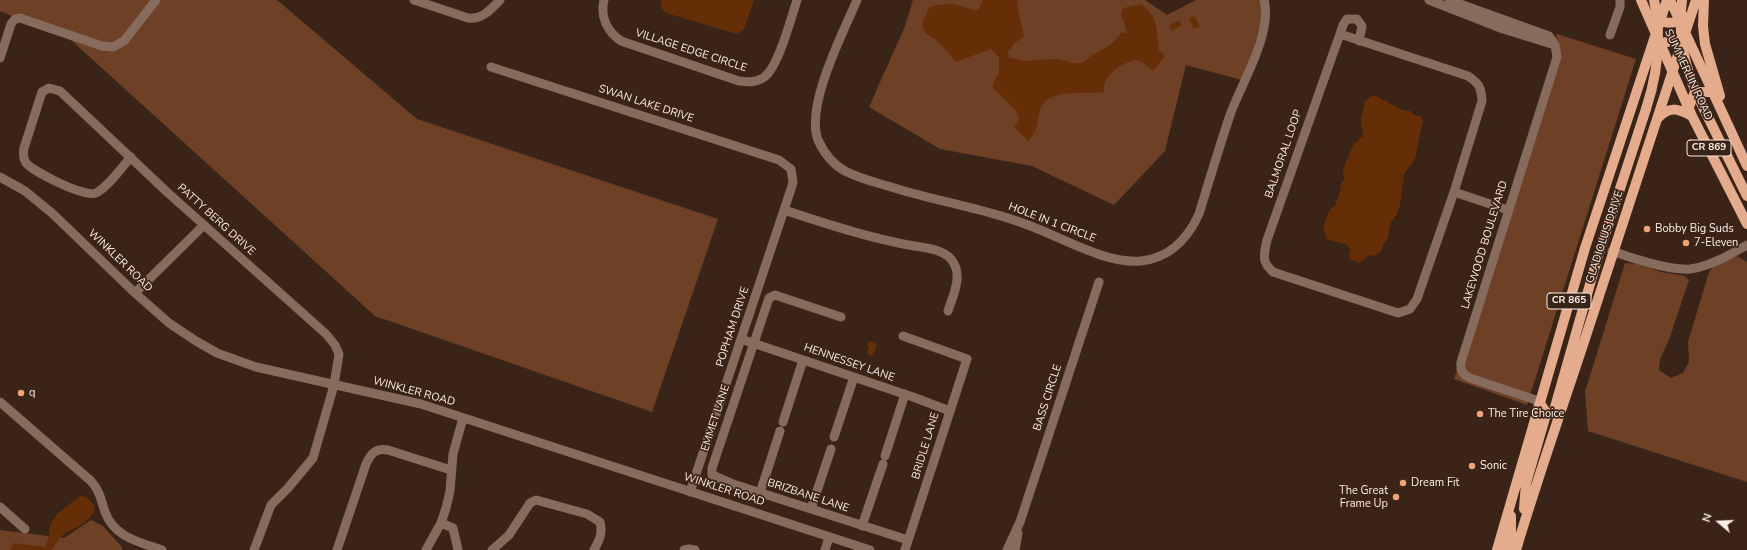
<!DOCTYPE html>
<style>
body{margin:0}
#map{position:relative;width:1747px;height:550px;overflow:hidden;background:#3a2418;font-family:"Nunito Sans",sans-serif}
canvas{display:block}
.north{position:absolute;left:1699px;top:502px;width:40px;height:40px;-webkit-text-stroke:3px #3a2418;paint-order:stroke;rotate:289deg;font-size:11px;font-weight:700;line-height:16px;text-align:center;color:#fdeee6}
.north::after{content:'';display:block;margin:auto;width:14px;height:18px;background:#fdeee6;clip-path:polygon(50% 0,100% 100%,50% 72%,0 100%)}
</style>
<div id="map">
<canvas width="1747" height="550"></canvas>
<div class="north">N</div>
</div>
<script>
const context = document.querySelector('canvas').getContext('2d');
context.lineJoin = 'round';
function paint(path, color) {
  context.fillStyle = color;
  context.fill(path, 'evenodd');
}
function trace(path, color, width, dash) {
  context.strokeStyle = color;
  context.lineWidth = width;
  context.lineCap = dash ? 'butt' : 'round';
  context.setLineDash(dash || []);
  context.stroke(path);
}
function write(font, color, halo, rows, align = 'center') {
  context.font = font + ' "Nunito Sans",sans-serif';
  context.lineWidth = 3.5;
  context.setLineDash([]);
  context.textBaseline = 'middle';
  context.strokeStyle = halo;
  context.fillStyle = color;
  for (const [text, x, y, turn = 0] of rows) {
    context.save();
    context.translate(x, y);
    context.rotate((+turn || 0) * Math.PI / 180);
    context.textAlign = isNaN(turn) ? turn : align;
    if (halo) context.strokeText(text, 0, 0);
    context.fillText(text, 0, 0);
    context.restore();
  }
}
const green = new Path2D(`
 M0 0H277L417 119 718 219 652 412 375 316 71 40 0 11Z
 M913 0H1145L1167 15 1196 0H1260C1267 23 1249 57 1242 80L1186 65 1165 151 1114 205 1032 166 940 149 869 107 905 26Z
 M1557 34 1636 59 1527 405 1454 379 1556 56 1552 52Z
 M1737 256 1747 262V482L1588 431 1585 392 1625 263 1638 264 1661 272 1685 276 1689 280 1670 337 1660 359 1659 370 1671 378 1683 373 1689 362 1688 342 1709 272C1717 262 1725 258 1737 256Z
 M91 520 103 526 122 547V550H0V530L64 538Z`);
const water = new Path2D(`
 M662 0H754L744 29 737 34 666 13 660 6Z
 M983 0H1018L1017 5 1024 36 1015 43 1008 52 1009 58C1015 58 1019 60 1024 61 1034 61 1044 59 1054 59 1063 58 1072 65 1081 63 1085 62 1088 58 1091 56 1106 46 1111 48 1122 32L1127 33 1124 22 1121 17 1122 9 1133 5 1137 6 1141 4C1160 18 1156 31 1159 51L1163 53 1164 58 1153 71 1142 62 1136 60C1122 63 1102 75 1104 92 1085 95 1046 87 1040 111 1036 125 1039 129 1028 141L1014 127 1018 123 1019 116 1016 111 992 87 996 77 999 73V57L991 49 956 62 939 42 925 33 922 24 929 7C937 5 944 4 952 4 961 5 969 10 978 10Z
 M1194 16 1200 26 1194 29 1189 19Z
 M1179 20 1182 25 1172 31 1169 26Z
 M1374 95 1402 110 1410 111 1416 116H1420L1423 119 1415 159 1404 174 1400 205 1397 214 1391 222 1387 240 1383 244 1382 251 1373 256 1370 255 1359 263 1350 259 1349 253 1351 250 1346 244 1328 240C1320 228 1326 218 1332 207L1335 206 1341 188V182L1344 180 1343 169 1354 143 1358 141 1359 138 1363 137 1361 121 1365 101Z
 M869 341 877 344 873 356 867 354 869 347 867 346Z
 M81 496 87 497 95 506C93 523 75 526 63 535 58 539 55 545 51 550H10L14 543 44 547C50 541 48 535 50 527 53 514 71 503 81 496Z`);
const minor = new Path2D(`
 M414 0 468 18C482 20 490 10 500 0
 M604 0C600 17 607 31 621 41L739 81C747 82 755 83 763 78 778 69 791 18 797 0
 M857 0C843 33 805 106 818 140 824 153 832 164 845 171 858 178 874 182 888 186 937 202 990 209 1038 229 1068 241 1108 264 1141 261 1170 258 1188 238 1199 214 1209 181 1219 148 1230 115 1241 84 1273 33 1264 0
 M1429 0 1503 29 1555 45
 M1449 0 1549 36 1555 45 1557 57 1461 362C1460 370 1462 374 1470 378L1533 399 1540 403
 M1340 34 1468 76C1480 84 1481 88 1482 101L1454 192 1417 299 1410 309 1398 313 1273 272C1261 261 1264 255 1267 240Z
 M1340 34 1343 25 1347 19H1357L1362 26 1359 41
 M1610 35 1620 7V0
 M0 58 11 24 15 19 20 18 102 46 113 47 124 41 156 0
 M491 67 779 160 791 169 793 182 791 189 690 492
 M131 157C122 167 108 187 96 193 85 198 34 172 26 163 23 158 23 153 24 148L42 92 49 88 60 91 167 192 326 334 335 345 339 354 334 385 313 458 288 488 271 505 254 550
 M0 177 25 191 53 214 135 293 169 323 196 341 217 353 256 367 421 404 870 550
 M1454 192 1508 210
 M784 210C827 224 869 238 914 246 926 248 942 249 951 259 964 275 953 295 948 311
 M1612 251C1631 258 1671 271 1690 269 1711 266 1729 255 1747 245
 M135 293 204 225
 M841 317 775 295 769 298 712 468V475L733 484 908 540
 M903 336 967 359 905 550
 M741 339 913 397 950 411
 M0 402 91 481C100 491 101 500 105 512 114 537 139 542 162 550
 M783 422 803 360
 M834 437 854 377
 M885 456 905 394
 M760 493 780 431
 M0 507 25 529
 M811 509 831 449
 M441 523 453 528 458 550
 M862 526 883 464
 M337 550 366 464C371 453 376 448 388 450L451 470
 M426 550 441 523 446 508 450 491 453 454 463 418
 M492 550 509 535 530 503 536 500 587 514 600 522C603 533 599 541 594 550
 M684 550 689 549 695 550
 M825 550 829 537
 M1007 550 1020 522 1099 282
 M1015 550 1018 533`);
const major = new Path2D(`
 M1641 0 1692 116 1747 224
 M1670 0 1747 166
 M1704 0 1703 26 1705 44 1720 96
 M1654 18C1664 24 1676 25 1685 17
 M1655 47C1665 39 1676 41 1687 46
 M1689 107 1694 94 1698 92H1714
 M1704 109 1747 196
 M1657 119C1669 106 1677 108 1692 116
 M1553 414 1598 256 1646 109
 M1524 509 1526 483 1545 418V411L1540 403
 M1497 550 1585 248 1667 0
 M1507 550 1511 538V516
 M1516 550C1536 483 1559 417 1581 351 1619 234 1657 117 1696 0`);
const majorBridge = new Path2D(`
 M1682 0C1677 39 1686 75 1704 109
 M1646 109C1658 73 1662 38 1654 0`);
const markers = [
 [1647,229,4,"#f0a378"],
 [1686,243,4,"#f0a378"],
 [21,393,4,"#f0a378"],
 [1480,414,4,"#f0a378"],
 [1472,466,4,"#f0a378"],
 [1403,483,4,"#f0a378"],
 [1396,497,4,"#f0a378"]
];
const shields = [
 [1709,148,44],
 [1569,301,44]
];
const shieldNames = [
 ["CR 869",1709,148],
 ["CR 865",1569,301]
];
const streetNames = [
 ["VILLAGE EDGE CIRCLE",691,51,18],
 ["SUMMERLIN ROAD",1688,75,65],
 ["SWAN LAKE DRIVE",646,104,18],
 ["BALMORAL LOOP",1284,154,-71],
 ["PATTY BERG DRIVE",216,220,42],
 ["HOLE IN 1 CIRCLE",1052,223,21],
 ["GLADIOLUS DRIVE",1605,237,-72],
 ["LAKEWOOD BOULEVARD",1485,245,-73],
 ["WINKLER ROAD",120,261,44],
 ["POPHAM DRIVE",733,327,-72],
 ["HENNESSEY LANE",849,363,19],
 ["WINKLER ROAD",414,392,15],
 ["BASS CIRCLE",1048,398,-72],
 ["EMMET LANE",716,418,-72],
 ["BRIDLE LANE",926,446,-73],
 ["WINKLER ROAD",724,490,18],
 ["BRIZBANE LANE",808,496,18]
];
const poiNames = [
 ["Bobby Big Suds",1655,229],
 ["7-Eleven",1694,243],
 ["q",29,393],
 ["The Tire Choice",1488,414],
 ["Sonic",1480,466],
 ["Dream Fit",1411,483],
 ["The Great",1388,491,"right"],
 ["Frame Up",1388,504,"right"]
];
paint(green, '#6e4127');
paint(water, '#662e06');
trace(minor, '#876b5c', 9);
trace(major, '#e5ab8d', 10);
trace(majorBridge, '#e5ab8d', 10);
for (const [x, y, r, color] of markers) {
  const dot = new Path2D();
  dot.arc(x, y, r, 0, 2 * Math.PI);
  context.fillStyle = color;
  context.fill(dot);
  trace(dot, '#3a2418', 1.5);
}
for (const [x, y, w] of shields) {
  const box = new Path2D();
  box.roundRect(x - w / 2, y - 8, w, 16, 3);
  context.fillStyle = '#3a2418';
  context.fill(box);
  trace(box, '#fdeee6', 1);
}
write('bold 10px', '#fdeee6', null, shieldNames);
write('11px', '#fdeee6', '#3a2418', streetNames);
write('11px', '#fdeee6', '#3a2418', poiNames, 'left');
</script>
